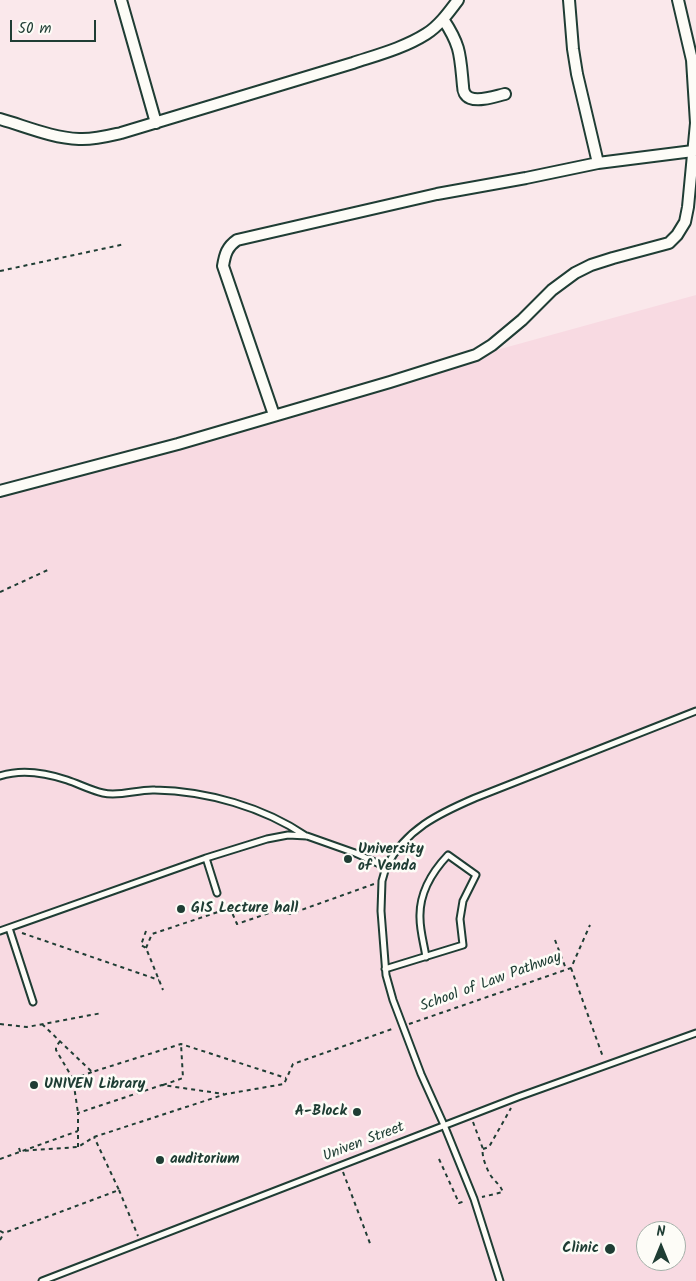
<!DOCTYPE html>
<style>
body{margin:0}
#map{position:relative;width:696px;height:1281px;overflow:hidden;background:#fae8eb;font-family:Kalam,sans-serif}
canvas{display:block}
.north{position:absolute;left:636px;top:1221px;width:50px;height:50px;box-sizing:border-box;background:#fdfcf7;border:1px solid #a4b0a9;border-radius:50%;rotate:0deg;font-size:14px;font-weight:700;line-height:20px;text-align:center;color:#1f3d34}
.north::after{content:'';display:block;margin:auto;width:18px;height:22px;background:#1f3d34;clip-path:polygon(50% 0,100% 100%,50% 72%,0 100%)}
.scale{position:absolute;left:10px;top:20px;width:86px;height:22px;box-sizing:border-box;border:2px solid #1f3d34;border-top:0;padding-left:6px;font-size:15px;line-height:18px;white-space:nowrap;color:#1f3d34;-webkit-text-stroke:4px #fdfcf7;paint-order:stroke}
</style>
<div id="map">
<canvas width="696" height="1281"></canvas>
<div class="north">N</div>
<div class="scale">50 m</div>
</div>
<script>
const context = document.querySelector('canvas').getContext('2d');
context.lineJoin = 'round';
function paint(path, color) {
  context.fillStyle = color;
  context.fill(path, 'evenodd');
}
function trace(path, color, width, dash) {
  context.strokeStyle = color;
  context.lineWidth = width;
  context.lineCap = dash ? 'butt' : 'round';
  context.setLineDash(dash || []);
  context.stroke(path);
}
function write(font, color, halo, rows, align = 'center') {
  context.font = font + ' Kalam,sans-serif';
  context.lineWidth = 5;
  context.setLineDash([]);
  context.textBaseline = 'middle';
  context.strokeStyle = halo;
  context.fillStyle = color;
  for (const [text, x, y, turn = 0] of rows) {
    context.save();
    context.translate(x, y);
    context.rotate((+turn || 0) * Math.PI / 180);
    context.textAlign = isNaN(turn) ? turn : align;
    if (halo) context.strokeText(text, 0, 0);
    context.fillText(text, 0, 0);
    context.restore();
  }
}
const built = new Path2D(`
 M696 295V1281H0V487ZM646 1231H676V1261H646Z`);
const path = new Path2D(`
 M0 271 125 244
 M0 592 50 569
 M146 931 141 945 146 948 163 990
 M22 933 159 980
 M555 940 566 969
 M146 948 152 934 230 908 237 924 278 910 290 914 374 884
 M571 968 603 1057
 M0 1024 27 1027 102 1013
 M42 1024 92 1072 181 1044 286 1078
 M409 1024 571 968 590 925
 M60 1041 56 1047V1050L73 1079 78 1113
 M73 1079 92 1072
 M163 1085 183 1078 181 1044
 M473 1122 483 1149C481 1155 487 1170 491 1176 496 1183 499 1183 503 1192L482 1197
 M78 1147V1113L162 1085 224 1094
 M19 1148 20 1151 78 1147 94 1137 226 1094 284 1084 293 1064 395 1028
 M483 1149 489 1147 511 1108
 M0 1159 78 1131
 M439 1159 459 1203 465 1201
 M343 1172 371 1246
 M119 1190 138 1236
 M0 1231 4 1233 119 1190 94 1137
 M0 1240 4 1233`);
const service = new Path2D(`
 M0 776C21 769 46 773 67 780 79 784 90 790 103 793 120 797 138 789 155 790 207 791 263 807 306 836
 M206 858 217 893
 M386 867 382 881 381 911 386 975 393 1000 421 1074 444 1125 474 1199 500 1281
 M9 928 33 1002
 M0 931 206 858 267 839 288 835 307 836 355 853 386 867C406 829 438 814 475 798L696 711
 M385 969 463 945 460 919 463 901 476 875 448 855C432 872 419 893 420 918 420 931 424 944 426 957
 M42 1281 518 1097 696 1033`);
const minor = new Path2D(`
 M121 0 156 123
 M569 0 573 49 577 74 598 163
 M443 19C461 46 460 55 463 86 463 91 465 96 470 98 480 102 496 96 505 94
 M0 119C25 126 52 138 79 139 93 140 108 136 121 133L353 63C377 55 404 48 426 34 439 26 449 12 458 0
 M274 415 223 266C225 254 227 247 237 240L437 194 526 178 598 163 693 151
 M0 491 178 444 390 382 476 355 492 345 522 320 552 290 575 273 591 265 613 258 669 243 677 235 685 222 688 207 696 123 692 60 678 0`);
const markers = [
 [348,859,5,"#1f3d34"],
 [181,909,5,"#1f3d34"],
 [34,1085,5,"#1f3d34"],
 [357,1112,5,"#1f3d34"],
 [160,1160,5,"#1f3d34"],
 [610,1249,6,"#1f3d34"]
];
const poiNames = [
 ["University",358,850],
 ["of Venda",358,867],
 ["GIS Lecture hall",191,909],
 ["UNIVEN Library",44,1085],
 ["A-Block",347,1112,"right"],
 ["auditorium",170,1160],
 ["Clinic",599,1249,"right"]
];
const streetNames = [
 ["School of Law Pathway",491,983,-20],
 ["Univen Street",364,1143,-21]
];
paint(built, '#f8dae2');
trace(service, '#1f3d34', 9);
trace(minor, '#1f3d34', 14);
trace(path, '#1f3d34', 2, [4, 4]);
trace(service, '#fdfcf7', 5);
trace(minor, '#fdfcf7', 10);
for (const [x, y, r, color] of markers) {
  const dot = new Path2D();
  dot.arc(x, y, r, 0, 2 * Math.PI);
  context.fillStyle = color;
  context.fill(dot);
  trace(dot, '#fdfcf7', 2);
}
write('bold 15px', '#1f3d34', '#fdfcf7', poiNames, 'left');
write('15px', '#1f3d34', '#fdfcf7', streetNames);
</script>
